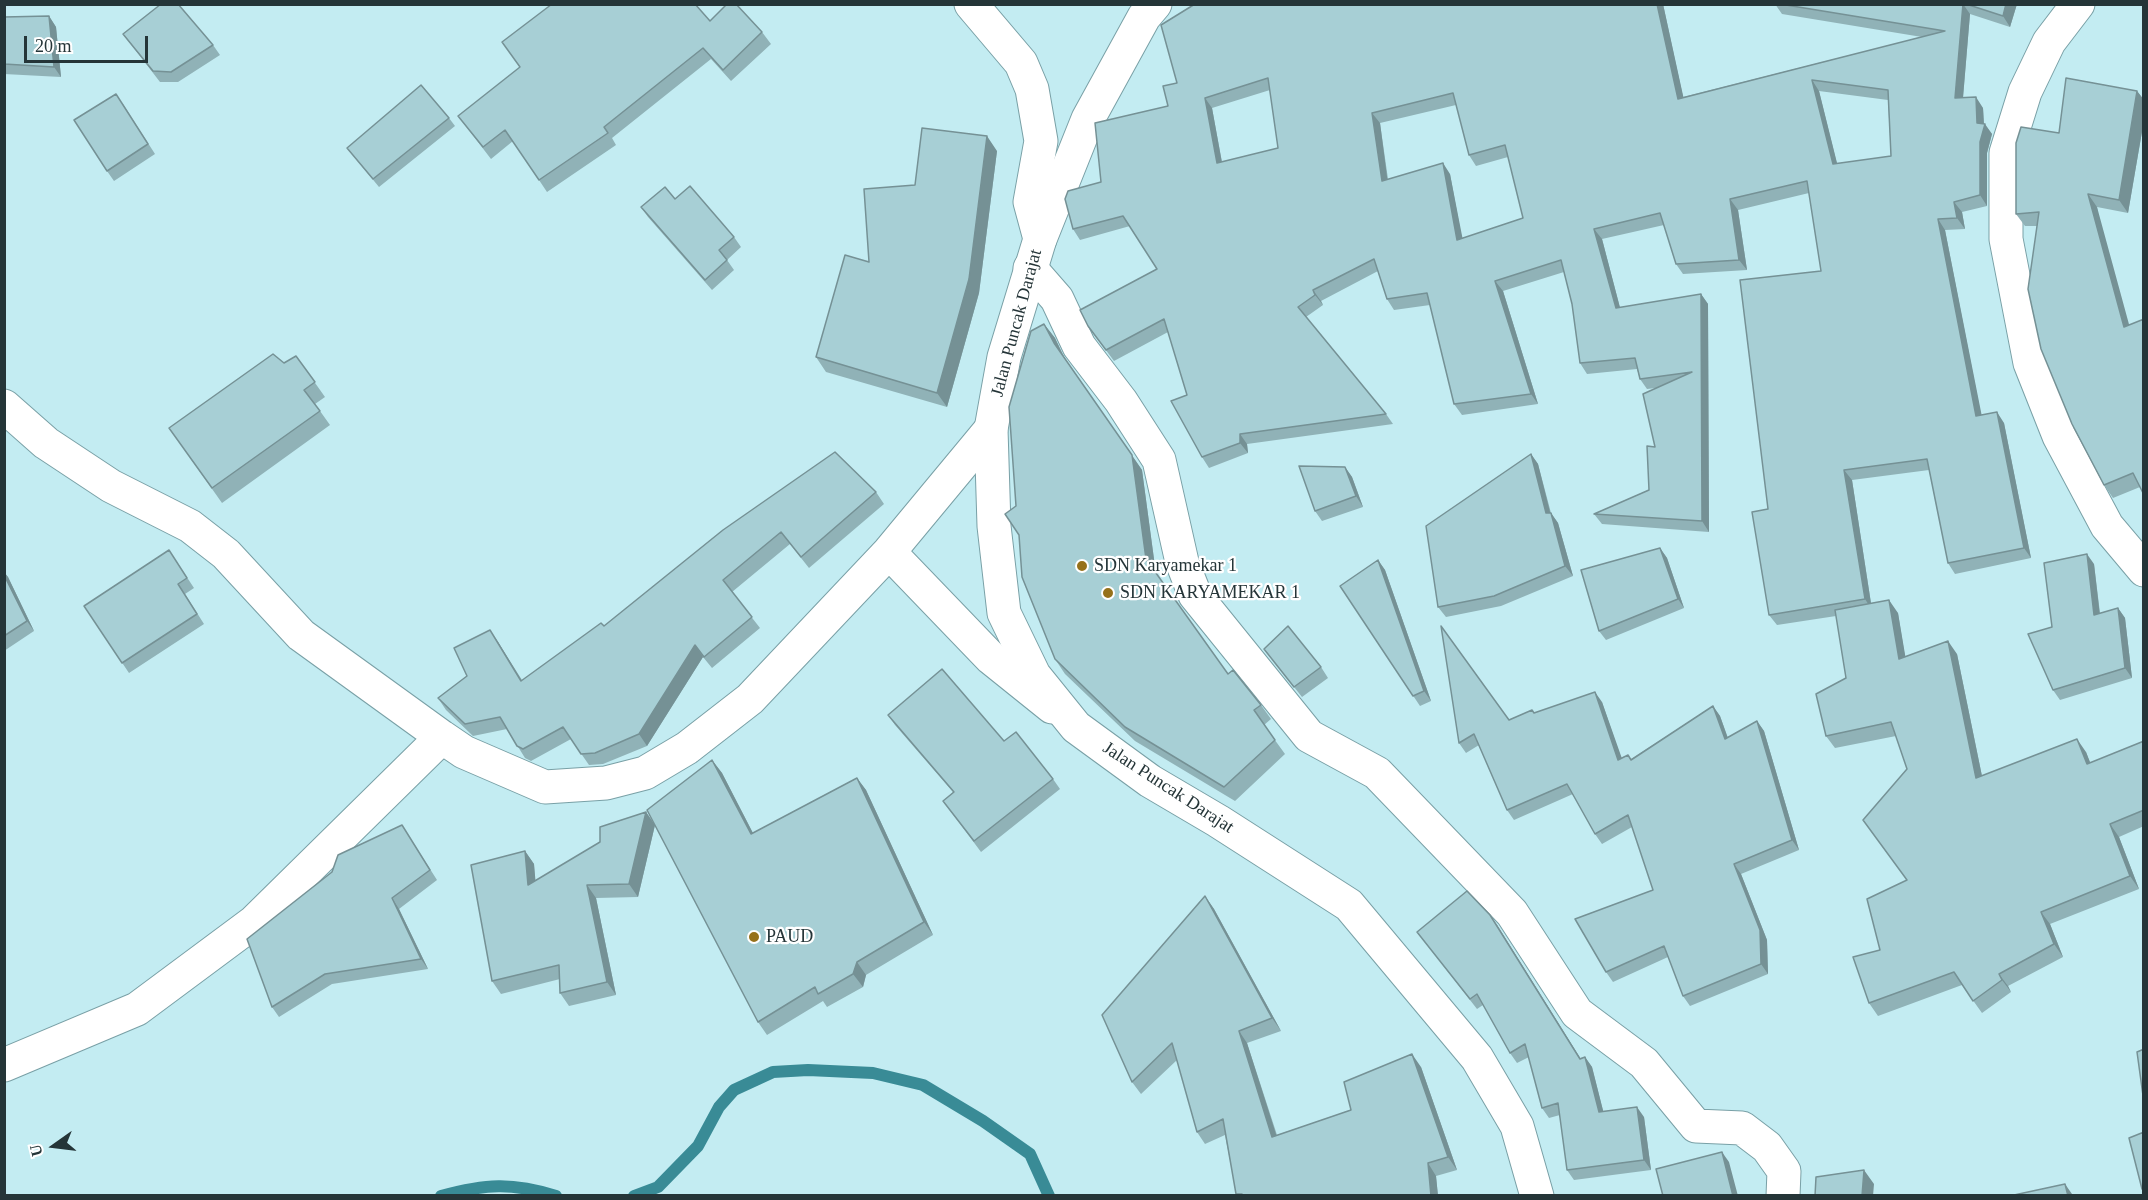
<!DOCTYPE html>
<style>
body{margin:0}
#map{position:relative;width:2148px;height:1200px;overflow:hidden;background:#c3ecf2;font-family:"Times New Roman",serif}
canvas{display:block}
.frame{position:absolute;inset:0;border:6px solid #253538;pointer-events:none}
.north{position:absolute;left:24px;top:1116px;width:60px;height:60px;-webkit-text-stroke:4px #fff;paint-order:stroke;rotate:256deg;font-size:16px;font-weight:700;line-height:24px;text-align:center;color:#253538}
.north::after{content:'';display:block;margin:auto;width:21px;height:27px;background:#253538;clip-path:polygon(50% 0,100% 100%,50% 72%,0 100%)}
.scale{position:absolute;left:24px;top:36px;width:124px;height:27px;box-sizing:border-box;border:3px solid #253538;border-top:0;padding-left:8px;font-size:18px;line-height:21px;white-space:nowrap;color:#253538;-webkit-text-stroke:4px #fff;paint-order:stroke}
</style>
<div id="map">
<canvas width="2148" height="1200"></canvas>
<div class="frame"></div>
<div class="north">U</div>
<div class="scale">20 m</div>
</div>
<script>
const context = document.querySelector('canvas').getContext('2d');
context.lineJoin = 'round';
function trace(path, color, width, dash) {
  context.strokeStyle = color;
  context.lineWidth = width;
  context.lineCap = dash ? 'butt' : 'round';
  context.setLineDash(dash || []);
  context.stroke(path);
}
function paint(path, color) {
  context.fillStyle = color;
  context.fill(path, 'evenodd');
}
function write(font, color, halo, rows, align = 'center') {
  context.font = font + ' "Times New Roman",serif';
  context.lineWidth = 4.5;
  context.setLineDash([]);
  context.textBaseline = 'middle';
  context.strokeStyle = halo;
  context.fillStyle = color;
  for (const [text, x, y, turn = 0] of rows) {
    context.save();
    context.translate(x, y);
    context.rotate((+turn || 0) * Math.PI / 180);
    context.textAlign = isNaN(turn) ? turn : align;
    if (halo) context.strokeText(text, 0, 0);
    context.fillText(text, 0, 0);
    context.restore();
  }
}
const stream = new Path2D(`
 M441 1196C485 1184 512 1182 556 1196
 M634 1196 658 1187 698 1146 719 1107 734 1090 773 1072 808 1070 873 1073 923 1085 983 1121 1030 1154 1049 1196`);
const street = new Path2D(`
 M971 4 1021 63 1032 89 1041 141 1030 202 1040 239
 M2078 4 2049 42 2025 92 2006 153V239L2030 363 2059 436 2107 526 2144 570
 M1030 268 1057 299 1079 346 1121 401 1159 460 1182 562 1195 595 1309 736 1377 773 1512 913 1577 1013 1644 1063 1696 1126 1742 1128 1767 1147 1784 1171 1783 1196
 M4 406 46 443 111 486 190 526 226 554 301 635 442 737 464 752 545 787 606 783 645 773 687 748 750 699 889 552 991 429
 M889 552 991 658 1052 707
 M4 1065 137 1009 254 922 442 737`);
const secondary = new Path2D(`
 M1155 4 1144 17 1088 119 1040 239 1004 357 991 429 994 526 1004 613 1034 675 1076 727 1150 781 1218 821 1349 905 1477 1058 1517 1126 1537 1196`);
const wall = new Path2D(`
 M1195 4H1663L1683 97 1922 37 1782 14 1775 4H2017L2010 27 1970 14 1963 98 1983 108 1984 124 1992 134 1987 153V206L1962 212 1965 229 1945 230 1981 415 2004 423 2031 558 1955 574 1948 563 1929 470 1852 480 1871 603 1898 613 1905 657 1957 654 1982 776 2086 752 2090 763 2144 741V826L2119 837 2139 889 2050 924 2063 957 2008 986 2011 992 1982 1013 1962 985 1878 1016 1869 1003 1880 950 1906 881 1907 769 1896 736 1835 748 1826 736 1846 678 1836 616 1777 625 1769 615 1768 509 1821 271 1809 193 1738 210 1747 270 1683 274 1676 264 1664 225 1602 239 1620 308 1701 294 1708 304 1709 532 1602 524 1594 514 1649 490 1655 447 1656 388 1647 389 1640 379 1637 369 1587 374 1580 363 1572 304 1564 272 1503 291 1538 404 1462 415 1454 404 1430 305 1394 310 1387 299 1378 271 1321 301 1323 305 1306 317 1386 414 1393 424 1247 444 1248 453 1209 468 1202 457 1187 395 1168 332 1114 361 1088 326 1157 269 1130 226 1080 240 1073 229 1101 182 1168 106 1177 83ZM1270 90 1278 148 1222 162 1212 108ZM1819 91 1888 100 1891 156 1837 164ZM1456 105 1469 155 1476 166 1508 157 1523 218 1462 239 1450 174 1388 179 1380 123Z
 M49 16 56 27 61 77 4 74V17Z
 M710 21 762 32 771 44 731 81 711 59 612 138 616 145 547 192 513 141 491 159 458 116Z
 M123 34 213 45 220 55 178 82H160Z
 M2137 91 2144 100V120L2128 213 2097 207 2140 487 2113 498 2104 485 2037 226H2025L2016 214 2059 133Z
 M123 104 155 154 114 181 107 171Z
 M449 118 455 126 379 187 347 148Z
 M997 151 979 293 947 407 826 372 816 357 869 262 915 185Z
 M675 199 734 237 741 247 727 260 734 270 712 290 648 217 641 207Z
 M1044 324 1055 338 1064 357 1142 470 1156 574 1228 674 1261 705 1271 719 1264 725 1285 754 1235 801 1135 741 1065 674 1055 659 1016 506Z
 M296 356 325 397 315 404 330 425 222 503 169 428 284 363Z
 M1531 454 1538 464 1551 513 1558 523 1573 576 1501 606 1446 617 1438 607Z
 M1345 467 1352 477 1363 507 1322 521 1315 511Z
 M876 492 884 504 809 568 790 544 732 592 760 628 712 668 703 657 647 746 603 764 589 765 571 739 531 761 525 758 507 729 473 736 446 710 438 698 467 676 498 642 522 680 604 626 723 530Z
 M1660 548 1667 558 1684 608 1606 640 1599 631Z
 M169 550 194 588 185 594 204 624 129 673 84 606Z
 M1378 560 1385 570 1431 701 1420 706 1340 586Z
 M2094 564 2100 613 2118 608 2125 618 2132 678 2060 700 2053 690 2052 627Z
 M4 572 8 577 34 631 4 651Z
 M1441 626 1509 720 1534 713 1602 702 1621 758 1628 755 1631 759 1713 706 1720 716 1728 738 1757 721 1764 731 1799 850 1741 874 1767 940 1768 974 1690 1006 1683 996 1668 957 1613 982 1606 972 1653 890 1632 827 1602 844 1595 834 1573 794 1514 820 1507 810 1479 745 1466 753 1459 743Z
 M1264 649 1321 667 1328 678 1302 697Z
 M888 715 1004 741 1053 779 1060 789 981 852 943 801 953 792 895 725Z
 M712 760 722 773 753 833 857 778 866 790 933 935 866 975 863 987 827 1007 823 1001 767 1035 758 1022Z
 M646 812 655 825 638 897 596 898 616 995 569 1006 560 993V979L501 994 492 981 525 851 534 864 535 881 600 842Z
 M402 825 437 880 399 909 428 969 332 984 279 1017 272 1007Z
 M1205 896 1214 909 1281 1031 1247 1043 1277 1135 1351 1110 1421 1067 1457 1170 1436 1176 1438 1196H1237L1225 1135 1205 1144 1197 1132 1177 1060 1141 1094 1132 1082Z
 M1497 925 1580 1058 1585 1057 1592 1067 1603 1111 1644 1117 1651 1170 1574 1180 1567 1170 1560 1115 1549 1118 1542 1108 1529 1057 1517 1063 1510 1053 1483 1005 1477 1009 1417 932Z`);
const shadedWall = new Path2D(`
 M1657 4H1663L1686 109 1678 99Z
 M1963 4 1970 14 1962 109 1955 98Z
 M2006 4H2017L2010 27 2003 16Z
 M49 16 56 27 61 77 54 67Z
 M1812 80 1819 91 1840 175 1833 164Z
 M2137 91 2144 100V120L2128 213 2119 200Z
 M1976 97 1983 108 1984 126 1985 124 1992 134 1987 153V206L1980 195V142L1977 123Z
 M1205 98 1212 108 1224 174 1217 163Z
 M1372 113 1380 123 1389 192 1382 181Z
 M987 136 997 151 979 293 947 407 937 393Z
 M1443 163 1450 174 1465 251 1457 240Z
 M2088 194 2097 207 2133 339 2124 327Z
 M1730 199 1738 210 1747 270 1739 260Z
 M1954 202 1962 212 1965 229 1957 218Z
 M1938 219 1945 230 1984 427 1976 416Z
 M1594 229 1602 239 1623 319 1616 308Z
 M1495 281 1503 291 1538 404 1531 394Z
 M1313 290 1321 301 1323 305 1315 295Z
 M1701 294 1708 304 1709 532 1702 521Z
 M1044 324 1055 338 1064 357 1142 470 1156 574 1146 559 1054 343Z
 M1997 412 2004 423 2031 558 2024 548Z
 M1240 434 1247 444 1248 453 1240 443Z
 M1531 454 1538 464 1553 524 1546 513Z
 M1345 467 1352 477 1363 507 1356 496Z
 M1844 470 1852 480 1872 610 1865 599Z
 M1551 513 1558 523 1573 576 1565 566Z
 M1660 548 1667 558 1684 608 1678 599Z
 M2087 554 2094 564 2101 625 2094 615Z
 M1378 560 1385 570 1431 701 1424 691Z
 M4 572 8 577 34 631 27 621 4 575Z
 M1889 600 1898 613 1908 672 1899 659Z
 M2118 608 2125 618 2132 678 2125 668Z
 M490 630 498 642 529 693 521 681Z
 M1948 641 1957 654 1985 791 1976 778Z
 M695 645 703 657 647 746 639 734Z
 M1595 692 1602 702 1626 770 1618 760Z
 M1713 706 1720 716 1732 750 1725 739Z
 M1757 721 1764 731 1799 850 1792 840Z
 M2077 739 2086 752 2096 777 2087 764Z
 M712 760 722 773 760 847 751 834Z
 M857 778 866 790 933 935 924 922Z
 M646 812 655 825 638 897 629 884Z
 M2110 824 2119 837 2139 889 2130 876Z
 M525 851 534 864 537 898 528 885Z
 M1734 864 1741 874 1767 940 1768 974 1761 964Z
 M587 885 596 898 616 995 607 982Z
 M1205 896 1214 909 1281 1031 1272 1018Z
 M392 898 399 909 428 969 421 959Z
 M2041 912 2050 924 2063 957 2054 944Z
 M1490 915 1497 925 1587 1069 1580 1059Z
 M857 962 866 975 863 987 853 974Z
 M1999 974 2008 986 2011 992 2002 980Z
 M1239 1031 1247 1043 1281 1150 1272 1137Z
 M1412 1054 1421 1067 1457 1170 1448 1157Z
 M1585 1057 1592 1067 1606 1122 1599 1112Z
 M1637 1107 1644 1117 1651 1170 1644 1160Z
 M1722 1152 1729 1162 1738 1196H1733Z
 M1428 1163 1436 1176 1438 1196H1431Z
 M1864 1170 1874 1184 1873 1196H1862Z
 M2065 1184 2072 1194 2073 1196H2068Z`);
const building = new Path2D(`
 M161 4H178L213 45 171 72 153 71 123 34Z
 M552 4H695L710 21 727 4H736L762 32 723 70 703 48 604 127 608 133 539 180 505 130 483 147 458 116 520 67 502 42Z
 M1195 4H1657L1678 99 1945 31 1780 4H1963L1955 98 1976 97 1977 123 1985 124 1980 142V195L1954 202 1957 218 1938 219 1976 416 1997 412 2024 548 1948 563 1927 459 1844 470 1865 599 1769 615 1752 512 1768 509 1740 280 1821 271 1807 181 1730 199 1739 260 1676 264 1660 213 1594 229 1616 308 1701 294 1702 521 1594 514 1649 490 1647 446 1655 447 1643 394 1692 372 1640 379 1635 358 1580 363 1572 304 1561 260 1495 281 1531 394 1454 404 1427 293 1387 299 1374 259 1313 290 1315 295 1298 307 1386 414 1240 434V443L1202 457 1171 401 1187 395 1164 319 1106 350 1088 326 1080 310 1157 269 1123 216 1073 229 1065 199 1068 191 1101 182 1095 123 1168 106 1163 86 1177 83 1161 25ZM1268 78 1278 148 1217 163 1205 98ZM1812 80 1888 90 1891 156 1833 164ZM1453 93 1469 155 1505 145 1523 218 1457 240 1443 163 1382 181 1372 113Z
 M1966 4H2006L2003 16Z
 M49 16 54 67 4 64V17Z
 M2066 78 2137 91 2119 200 2088 194 2124 327 2144 319V495L2133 473 2104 485 2072 424 2041 349 2028 289 2039 212 2016 214V143L2021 127 2059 133Z
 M421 85 449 118 373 179 347 148Z
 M116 94 148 144 107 171 74 120Z
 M922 128 987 136 969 279 937 393 816 357 845 255 869 262 864 189 915 185Z
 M690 186 734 237 719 250 727 260 705 280 641 207 665 187 675 199Z
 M1044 324 1054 343 1132 455 1146 559 1228 674 1233 670 1261 705 1254 710 1275 740 1224 787 1125 727 1055 659 1022 577 1019 535 1005 514 1016 506 1009 407 1031 331Z
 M273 354 284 363 296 356 315 382 304 390 320 411 212 488 169 428Z
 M835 452 876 492 801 557 781 532 723 580 752 617 704 657 695 645 639 734 595 753 581 754 563 727 523 749 517 746 500 717 465 724 438 698 467 676 454 648 490 630 521 681 601 623 604 626 723 530Z
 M1531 454 1546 513H1551L1565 566 1494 596 1438 607 1426 526Z
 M1299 466 1345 467 1356 496 1315 511Z
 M1660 548 1678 599 1599 631 1581 570Z
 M169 550 187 578 178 584 197 614 122 663 84 606Z
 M2087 554 2094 615 2118 608 2125 668 2053 690 2028 634 2052 627 2044 563Z
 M1378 560 1424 691 1413 696 1340 586Z
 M4 575 27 621 4 636Z
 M1889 600 1899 659 1948 641 1976 778 2077 739 2087 764 2144 741V810L2110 824 2130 876 2041 912 2054 944 1999 974 2002 980 1973 1001 1954 972 1869 1003 1853 957 1880 950 1867 899 1907 880 1863 820 1907 769 1891 722 1826 736 1816 694 1846 678 1835 610Z
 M1288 626 1321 667 1294 687 1264 649Z
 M1441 626 1509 720 1532 710 1534 713 1595 692 1618 760 1628 755 1631 760 1713 706 1725 739 1757 721 1792 840 1734 864 1760 930 1761 964 1683 996 1664 946 1606 972 1575 919 1653 890 1628 815 1595 834 1567 784 1507 810 1474 734 1459 743Z
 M942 669 1004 741 1016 732 1053 779 974 841 943 801 954 792 888 715Z
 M712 760 751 834 857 778 924 922 857 962 853 974 818 994 815 987 758 1022 647 810Z
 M646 812 629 884 587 885 607 982 560 993 559 965 492 981 471 865 525 851 528 885 600 842V827Z
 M402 825 430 870 392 898 421 959 325 974 272 1007 247 939 332 872 338 855Z
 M1467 891 1490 915 1580 1059 1585 1057 1599 1112 1637 1107 1644 1160 1567 1170 1558 1103 1542 1108 1525 1044 1510 1053 1477 994 1470 999 1417 932Z
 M1205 896 1272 1018 1239 1031 1272 1137 1351 1110 1344 1082 1412 1054 1448 1157 1428 1163 1431 1196H1242V1194H1236L1223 1119 1197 1132 1172 1043 1132 1082 1102 1015Z
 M2144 1049V1103L2137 1052Z
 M2144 1132V1189H2142L2129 1138Z
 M1722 1152 1733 1196H1663L1656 1169Z
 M1864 1170 1862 1196H1815L1816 1177Z
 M2065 1184 2068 1196H2014V1195Z`);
const markers = [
 [1082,566,6,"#96711a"],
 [1108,593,6,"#96711a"],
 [754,937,6,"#96711a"]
];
const streetNames = [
 ["Jalan Puncak Darajat",1017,323,-75],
 ["Jalan Puncak Darajat",1168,788,33]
];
const poiNames = [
 ["SDN Karyamekar 1",1094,566],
 ["SDN KARYAMEKAR 1",1120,593],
 ["PAUD",766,937]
];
trace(stream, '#398b96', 12);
trace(street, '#79a0a6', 35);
trace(secondary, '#79a0a6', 35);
trace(street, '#fff', 33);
trace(secondary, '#fff', 33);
paint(wall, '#90b2b7');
paint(shadedWall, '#759195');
paint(building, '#a7cfd5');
trace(building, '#759195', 1.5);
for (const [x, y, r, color] of markers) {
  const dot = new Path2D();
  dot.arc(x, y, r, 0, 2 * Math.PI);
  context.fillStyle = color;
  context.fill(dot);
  trace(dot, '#fff', 2);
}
write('18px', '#253538', '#fff', streetNames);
write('18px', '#253538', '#fff', poiNames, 'left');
</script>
